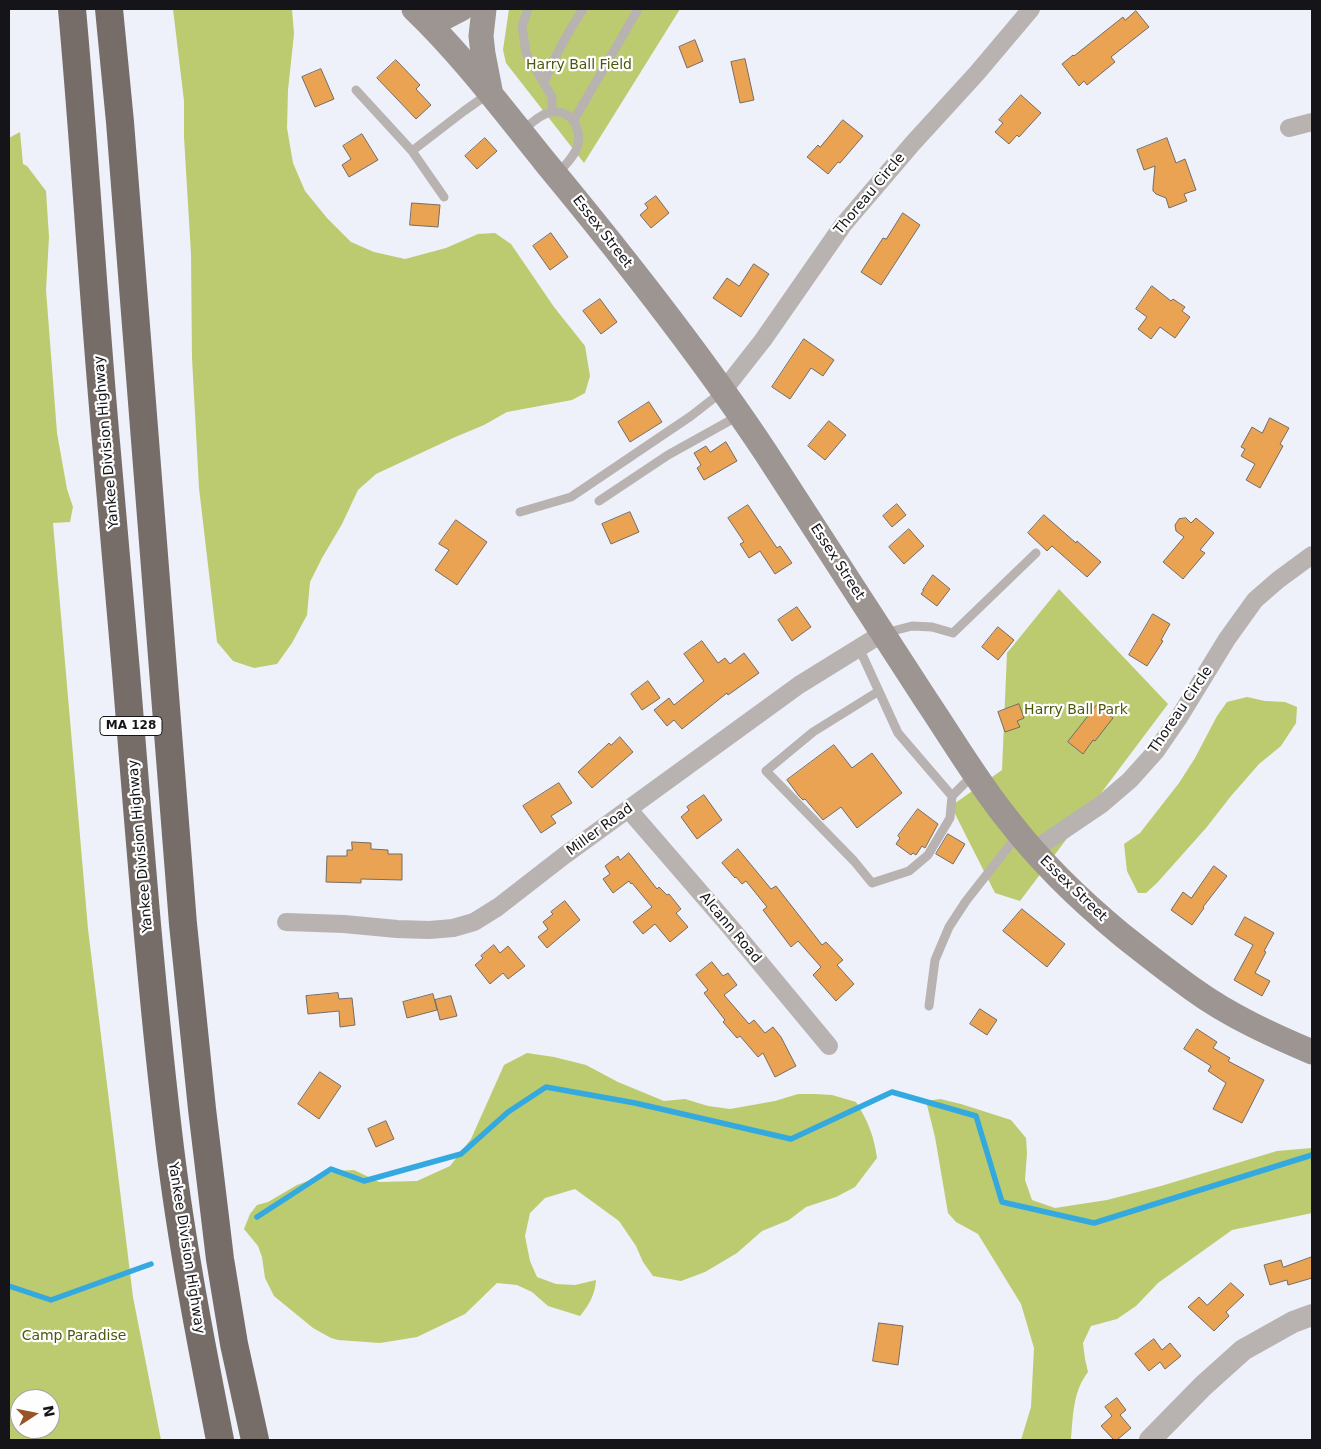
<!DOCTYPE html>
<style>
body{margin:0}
#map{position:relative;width:1321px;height:1449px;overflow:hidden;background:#eef0fa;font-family:"DejaVu Sans",sans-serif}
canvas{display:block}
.frame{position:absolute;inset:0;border:10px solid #151519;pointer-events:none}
.north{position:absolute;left:10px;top:1389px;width:50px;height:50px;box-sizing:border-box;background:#fefefe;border:1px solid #a1a1a2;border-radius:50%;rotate:79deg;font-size:14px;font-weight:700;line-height:20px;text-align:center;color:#151519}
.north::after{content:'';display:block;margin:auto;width:18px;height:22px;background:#985326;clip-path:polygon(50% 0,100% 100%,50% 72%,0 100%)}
</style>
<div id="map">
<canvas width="1321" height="1449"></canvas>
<div class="frame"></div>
<div class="north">N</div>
</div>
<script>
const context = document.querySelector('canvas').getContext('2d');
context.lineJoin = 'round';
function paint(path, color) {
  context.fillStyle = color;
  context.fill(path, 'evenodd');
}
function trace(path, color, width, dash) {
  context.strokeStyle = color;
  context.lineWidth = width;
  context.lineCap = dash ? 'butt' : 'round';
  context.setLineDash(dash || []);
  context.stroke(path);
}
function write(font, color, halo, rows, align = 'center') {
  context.font = font + ' "DejaVu Sans",sans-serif';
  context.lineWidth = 4.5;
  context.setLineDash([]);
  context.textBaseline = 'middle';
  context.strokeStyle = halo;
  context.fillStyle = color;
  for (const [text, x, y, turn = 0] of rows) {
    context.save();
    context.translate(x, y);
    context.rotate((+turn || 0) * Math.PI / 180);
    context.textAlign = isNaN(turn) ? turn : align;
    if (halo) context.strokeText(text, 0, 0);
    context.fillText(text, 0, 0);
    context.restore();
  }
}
const green = new Path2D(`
 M173 9H292L294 34 288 90 287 128 293 163 305 191 327 218 351 242 374 252 405 259 446 248 478 234 495 233 511 244 554 307 585 346 590 376 585 393 572 400 507 412 484 425 453 438 376 474 358 490 342 524 322 558 310 582 307 615 292 643 277 664 254 668 233 661 217 642 199 488 192 358 191 254 184 137V101Z
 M509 9H680L584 163 506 63 503 50Z
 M20 132 23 164 27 166 46 191 49 237 46 290 57 433 67 489 73 507 70 522 53 523 88 929 133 1297 161 1440H9V138ZM20 1399H50V1429H20Z
 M1059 589 1168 704 1020 901 995 893 951 806 1002 770 1007 653Z
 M1247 697 1265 701 1285 702 1297 707 1296 723 1281 746 1259 764 1231 796 1206 828 1157 883 1146 893H1138L1127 871 1124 844 1140 833 1179 783 1195 758 1217 716 1227 702Z
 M527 1053 554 1057 586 1065 618 1082 664 1101 685 1099 708 1106 730 1109 775 1101 798 1094H815L832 1095 856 1102C868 1121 874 1136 877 1158L855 1187 836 1197 806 1207 789 1220 762 1231 737 1253 705 1272 681 1281 653 1276 643 1262 636 1246 619 1221 575 1189 545 1198 530 1213 525 1236 530 1261 537 1277 556 1284 575 1285 596 1280C595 1295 589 1305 580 1316L548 1306 532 1292 517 1285 497 1283 465 1314 417 1337 380 1343 338 1340 331 1338 313 1328 274 1296 265 1278 262 1257 258 1246 244 1229 250 1214 257 1205 268 1202 297 1185 335 1171 354 1170 379 1182 417 1181 450 1166 471 1139 504 1065Z
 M940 1099 961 1104 1011 1120 1026 1138 1027 1153 1025 1180 1032 1200 1055 1208 1107 1200 1161 1186 1277 1151 1312 1148V1213L1232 1230 1158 1283 1136 1306 1117 1319 1091 1326 1083 1343 1085 1359 1088 1372C1073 1391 1073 1416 1071 1440H1021L1031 1407 1034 1348 1021 1304 978 1234 956 1222 948 1213 935 1137 926 1101Z`);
const stream = new Path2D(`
 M257 1217 331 1169 364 1181 461 1154 508 1112 546 1087 635 1103 791 1139 892 1092 976 1116 1002 1202 1094 1223 1312 1155
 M9 1286 51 1300 151 1264`);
const building = new Path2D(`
 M1136 11 1149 27 1111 57 1115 62 1087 85 1084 81 1079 86 1062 64 1073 55 1074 56 1123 17 1125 20Z
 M695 40 703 61 687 68 679 47Z
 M745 59 754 100 740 103 731 62Z
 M396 60 420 85 416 89 431 105 416 119 377 78Z
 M321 69 334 99 315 107 302 77Z
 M1021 95 1041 113 1019 137 1017 135 1009 144 995 132 1003 123 999 120Z
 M843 120 863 136 840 163 838 162 828 174 807 157 818 145 820 147Z
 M362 134 378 160 349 177 342 165 351 159 343 146Z
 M485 138 497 151 477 169 465 156Z
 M1167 138 1176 163 1185 159 1196 190 1184 194 1187 201 1169 208 1166 198 1156 194 1153 191V187L1155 166 1144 170 1137 150Z
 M656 196 669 213 651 228 640 215 648 208 645 204Z
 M412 203 440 205 438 227 410 225Z
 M903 213 920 225 881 285 861 272 883 238 886 239Z
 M551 233 568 257 550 270 533 246Z
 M754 264 769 274 741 317 713 298 727 278 739 286Z
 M1152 286 1171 301 1173 299 1185 307 1182 311 1190 317 1175 338 1160 327 1151 339 1138 329 1147 317 1136 309Z
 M600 299 617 322 601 334 583 311Z
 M804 339 834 360 823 376 811 368 790 399 772 387Z
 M649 402 662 422 630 442 618 422Z
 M1270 418 1289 428 1280 444 1283 446 1260 488 1246 480 1255 464 1241 456 1245 449 1241 447 1252 427 1262 433Z
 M829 421 846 435 825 460 808 446Z
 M726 442 737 461 704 480 697 468 701 465 694 453 706 446 710 452Z
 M897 504 906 515 892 527 883 516Z
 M748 505 777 548 780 546 792 563 775 574 760 551 749 558 740 544 744 542 728 518Z
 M630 512 639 532 611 544 602 524Z
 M1044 515 1076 543 1077 541 1101 562 1087 577 1052 546 1047 551 1028 533Z
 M1186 518 1191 523 1196 518 1214 533 1200 550 1205 553 1183 579 1163 562 1184 537 1176 531 1175 525 1179 519Z
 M456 520 487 542 457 585 435 570 449 550 439 544Z
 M909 529 924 546 904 564 889 547Z
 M933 575 950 589 937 606 921 594 924 590H923Z
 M797 607 811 627 792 641 778 620Z
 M1153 614 1170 624 1161 640 1163 641 1147 666 1129 655Z
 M998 627 1014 640 998 660 982 647Z
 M702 641 718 663 725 658 730 664 744 653 759 673 728 695 727 693 682 729 674 720 667 726 654 710 669 698 674 705 704 681 684 654Z
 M648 681 660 698 642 710 631 694Z
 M1019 704 1024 718 1017 721 1020 727 1005 732 998 712Z
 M1097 705 1113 718 1095 741 1093 740 1083 754 1068 742Z
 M620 737 633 752 592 788 578 772 609 743 611 745Z
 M834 745 852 768 872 753 902 793 857 828 841 807 823 820 805 799 803 800 799 796 787 780Z
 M559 783 572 803 551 816 556 823 541 833 523 806Z
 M704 795 722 820 697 839 681 817 689 810 687 807Z
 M918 809 938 824 925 848 922 846 916 855 913 853 911 855 896 844 900 838 898 836Z
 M948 834 965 844 953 864 936 854Z
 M352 842 371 843V849L388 850V854H402V880L361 879V883L326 882 327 856H347V850H352Z
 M738 849 771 889 776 886 822 945 826 942 843 960 837 965 854 984 836 1001 813 975 821 967 798 941 791 947 763 910 767 907 746 881 742 884 736 877 735 878 722 863Z
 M629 853 657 889 659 887 667 895 669 894 681 909 676 913 688 927 670 942 655 924 643 934 633 922 652 907 632 883 631 884 629 881 613 893 603 879 610 874 605 866 618 856 620 860Z
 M1214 866 1227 876 1203 907 1204 908 1192 925 1171 910 1183 892 1191 898Z
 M565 901 580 920 547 948 538 937 548 929 543 922 553 914 551 912Z
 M1022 909 1065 944 1047 967 1003 931Z
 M1245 917 1274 933 1264 951 1266 952 1255 973 1270 981 1262 996 1234 980 1253 945 1235 935Z
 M494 945 500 953 508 946 525 966 508 979 503 973 490 984 475 965 483 958 481 956Z
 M712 962 723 976 728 973 737 985 724 995 749 1024 754 1020 765 1033 773 1027 781 1037 796 1066 775 1077 763 1053 758 1057 740 1036 737 1038 723 1022 725 1020 704 993 708 990 696 975Z
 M338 993 339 999 352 998 355 1025 340 1027 339 1011 308 1014 306 996Z
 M433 994 437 1010 407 1018 403 1002Z
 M451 996 457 1016 440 1020 435 1000Z
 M980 1009 997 1020 987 1035 970 1024Z
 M1197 1029 1217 1042 1213 1048 1230 1058 1228 1061 1264 1080 1242 1123 1213 1109 1226 1083 1208 1071 1211 1066 1184 1049Z
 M320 1072 341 1086 319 1119 298 1104Z
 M386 1121 394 1139 376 1147 368 1129Z
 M1312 1257V1278L1288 1285 1287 1280 1270 1285 1264 1265 1281 1260 1283 1267Z
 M1231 1283 1244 1295 1226 1312 1229 1316 1214 1331 1188 1307 1199 1297 1207 1305Z
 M879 1323 903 1326 898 1365 873 1361Z
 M1154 1339 1162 1350 1170 1343 1181 1356 1165 1369 1160 1362 1149 1371 1135 1354Z
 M1117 1398 1126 1410 1120 1415 1131 1428 1117 1440H1114L1101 1426 1112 1416 1105 1407Z`);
const service = new Path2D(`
 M528 9 522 26 526 53 552 97V112
 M544 82C555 56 568 32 583 9
 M356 90 412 151
 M574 120 638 9
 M522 131C531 124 540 114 552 112 573 109 584 133 576 150 572 159 563 167 557 175
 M444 197 412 151 464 111 488 94
 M599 501 668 455 740 415
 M520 512 571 497 691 416 723 391
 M885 633 912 626 932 627 953 633 1036 553
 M859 648 898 733 952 796 972 776
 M879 691 813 732 766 771 854 861 872 883 909 871 928 855 950 818 952 796
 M929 1006 935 960 949 927 966 901 1017 836`);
const minor = new Path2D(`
 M1289 128 1312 122
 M723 391 763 340 843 225 913 143 977 73 1031 9
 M629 810 731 928 829 1046
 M1034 850 1102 804 1130 780 1156 751 1178 719 1227 639 1255 600 1278 580 1312 555
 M286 922 344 924 397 929 429 930 453 928 474 922 498 907 565 855 799 685 883 633`);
const tertiary = new Path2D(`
 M1150 1440 1203 1386 1243 1350 1293 1322 1312 1315`);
const secondary = new Path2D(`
 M414 9C463 56 503 110 546 163 623 256 699 352 766 453 820 535 872 618 926 700 953 740 978 783 1009 821 1042 864 1081 901 1122 935 1146 954 1170 973 1194 990 1230 1016 1272 1035 1312 1052
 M484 9 481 36 483 54 490 90
 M430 25 461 9`);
const motorway = new Path2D(`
 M72 9C85 153 93 297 106 442 112 519 120 595 126 672 139 831 151 990 170 1148 182 1246 201 1343 220 1440
 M109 9 120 122 183 924 202 1109 220 1259 234 1344 255 1440`);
const shields = [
 [131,726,62]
];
const shieldNames = [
 ["MA 128",131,726]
];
const parkNames = [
 ["Harry Ball Field",579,65],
 ["Harry Ball Park",1076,710],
 ["Camp Paradise",74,1336]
];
const streetNames = [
 ["Thoreau Circle",870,194,-50],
 ["Essex Street",602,232,52],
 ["Yankee Division Highway",107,442,-95],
 ["Essex Street",837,562,57],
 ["Thoreau Circle",1181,710,-56],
 ["Miller Road",600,830,-36],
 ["Yankee Division Highway",141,846,-95],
 ["Essex Street",1073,889,44],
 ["Alcann Road",730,928,50],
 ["Yankee Division Highway",186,1248,81]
];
paint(green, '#bccb6f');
trace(stream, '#34a9df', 5.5);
paint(building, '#eaa253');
trace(building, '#746d66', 1);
trace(service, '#b8b3b1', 9);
trace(minor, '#b8b3b1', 18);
trace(tertiary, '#b8b3b1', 22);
trace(secondary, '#9c9592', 25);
trace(motorway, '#776d68', 28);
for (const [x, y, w] of shields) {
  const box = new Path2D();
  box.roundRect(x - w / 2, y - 9.5, w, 19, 4);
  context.fillStyle = '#fefefe';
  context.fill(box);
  trace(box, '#151519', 1);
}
write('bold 12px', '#151519', null, shieldNames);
write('14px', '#4e580b', '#fefefe', parkNames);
write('14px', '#151519', '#fefefe', streetNames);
</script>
